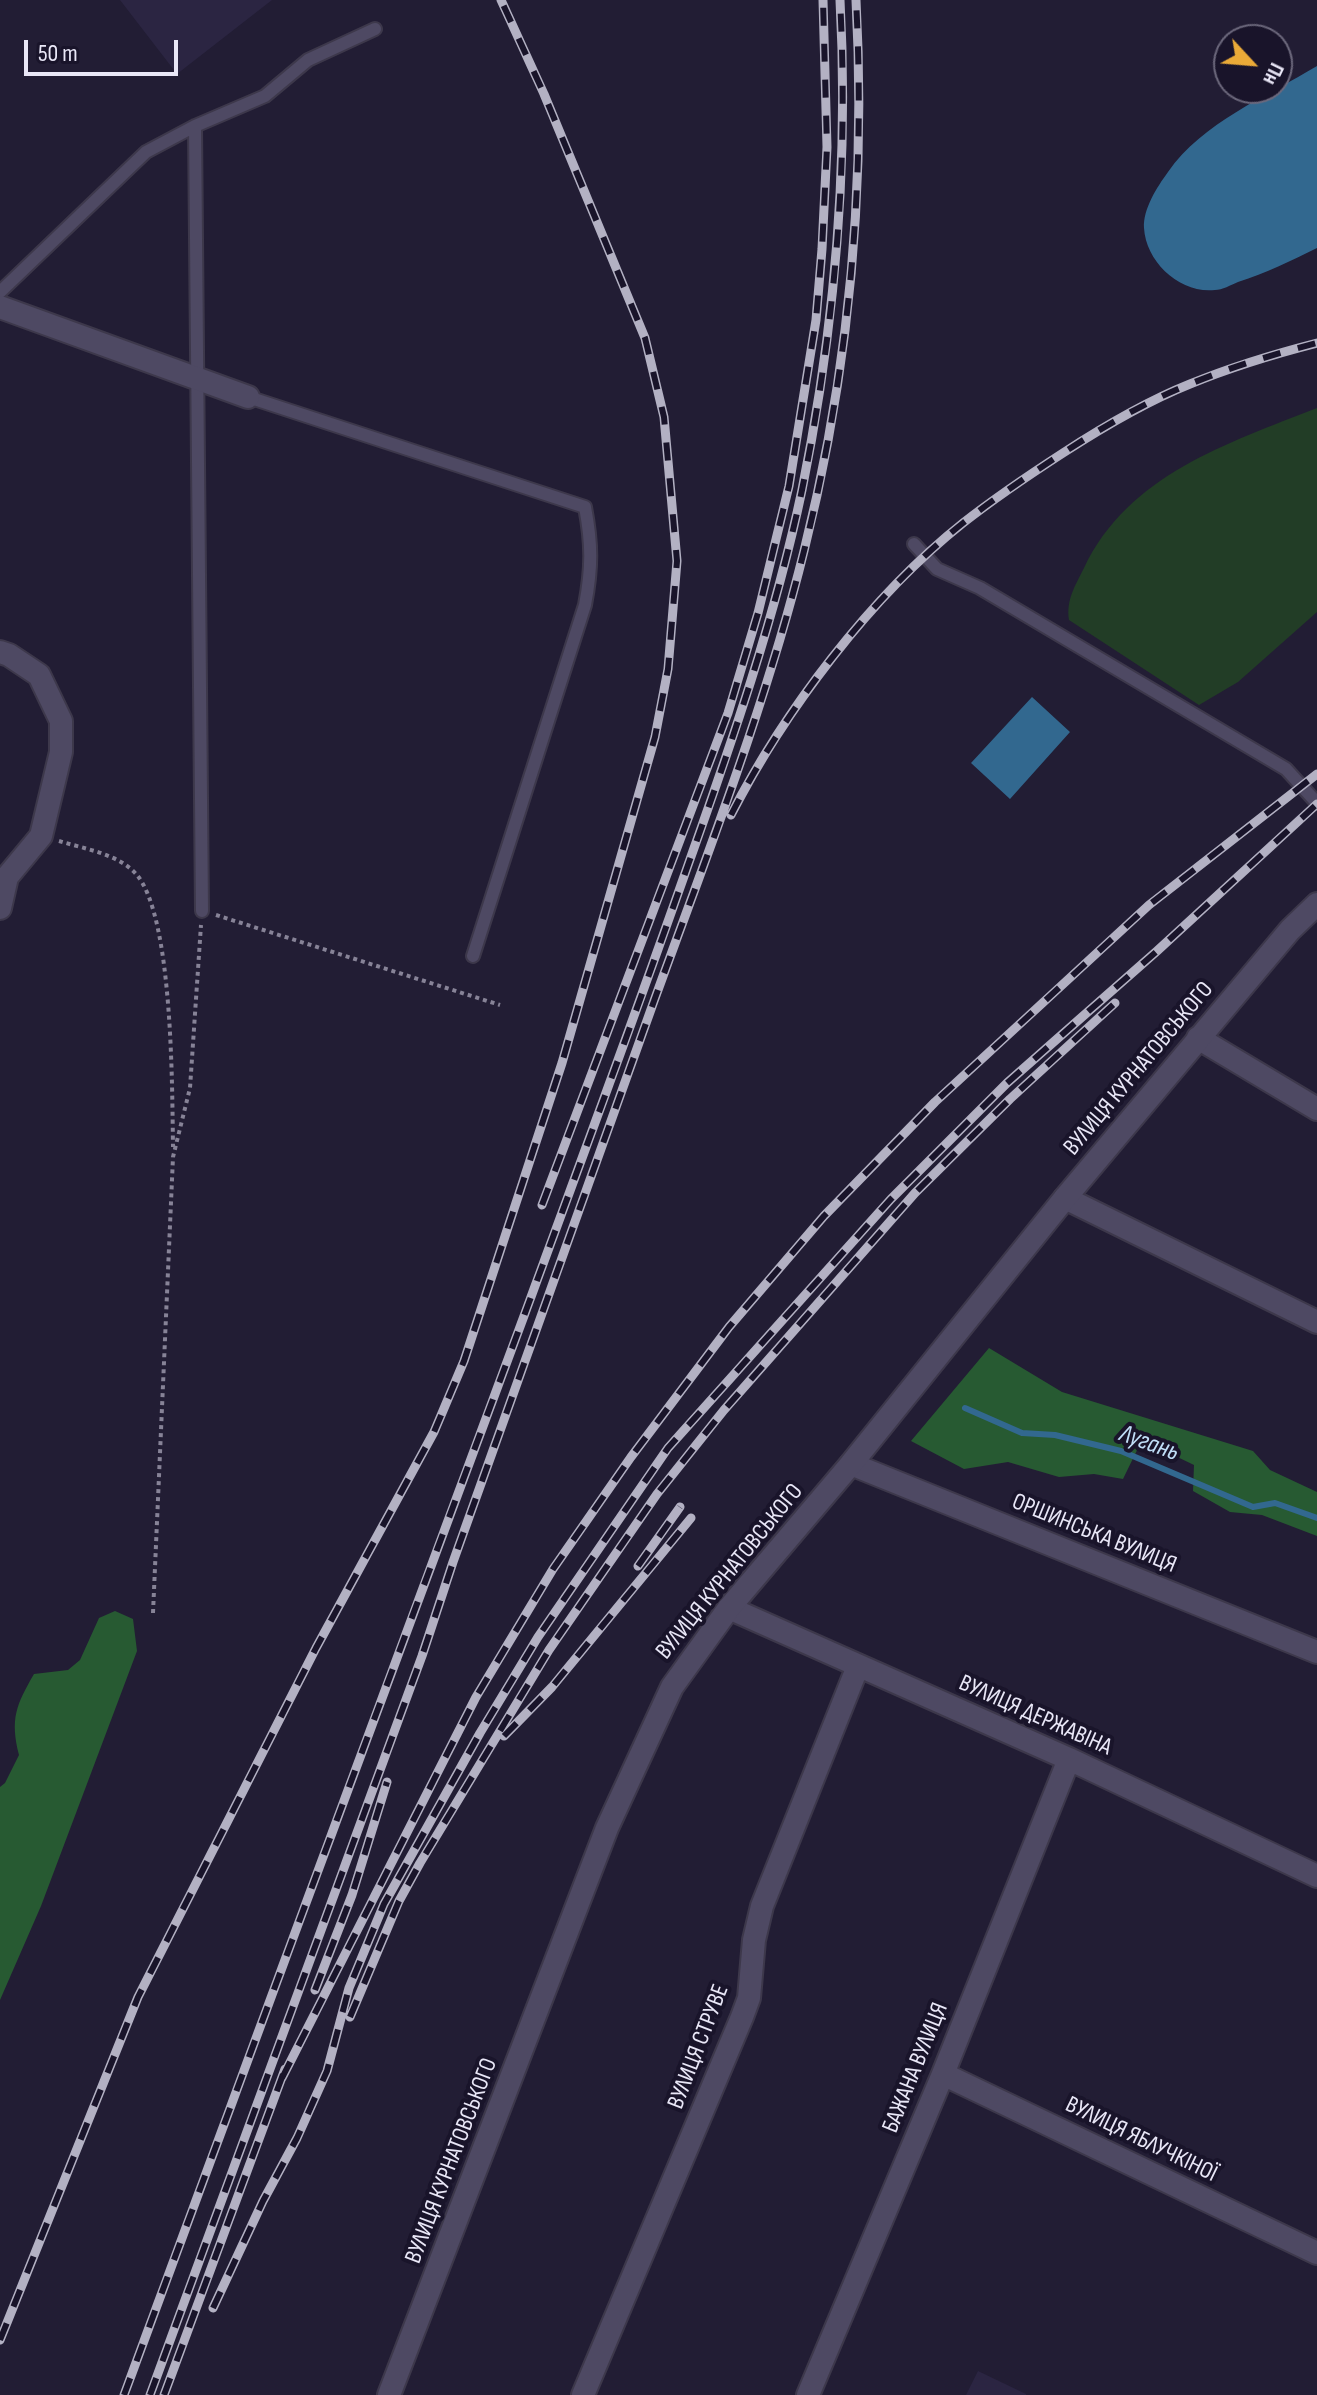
<!DOCTYPE html>
<meta charset="utf-8">
<style>
body{margin:0}
#map{position:relative;width:1317px;height:2395px;overflow:hidden;background:#221d34;font-family:"Sofia Sans Condensed",sans-serif}
canvas{display:block}
.north{position:absolute;left:1213px;top:24px;width:80px;height:80px;box-sizing:border-box;background:#19142a;border:2px solid #6c687c;border-radius:50%;rotate:116deg;font-size:22px;font-weight:700;line-height:32px;text-align:center;color:#e9e7f7}
.north::after{content:'';display:block;margin:auto;width:28px;height:36px;background:#eaaa38;clip-path:polygon(50% 0,100% 100%,50% 72%,0 100%)}
.scale{position:absolute;left:24px;top:40px;width:154px;height:36px;box-sizing:border-box;border:4px solid #e9e7f7;border-top:0;padding-left:10px;font-size:24px;line-height:28px;white-space:nowrap;color:#e9e7f7;-webkit-text-stroke:6px #19142a;paint-order:stroke}
</style>
<div id="map">
<canvas width="1317" height="2395"></canvas>
<div class="north">Пн</div>
<div class="scale">50 m</div>
</div>
<script>
const context = document.querySelector('canvas').getContext('2d');
context.lineJoin = 'round';
function paint(path, color) {
  context.fillStyle = color;
  context.fill(path, 'evenodd');
}
function trace(path, color, width, dash) {
  context.strokeStyle = color;
  context.lineWidth = width;
  context.lineCap = dash ? 'butt' : 'round';
  context.setLineDash(dash || []);
  context.stroke(path);
}
function write(font, color, halo, rows, align = 'center') {
  context.font = font + ' "Sofia Sans Condensed",sans-serif';
  context.lineWidth = 8;
  context.setLineDash([]);
  context.textBaseline = 'middle';
  context.strokeStyle = halo;
  context.fillStyle = color;
  for (const [text, x, y, turn = 0] of rows) {
    context.save();
    context.translate(x, y);
    context.rotate((+turn || 0) * Math.PI / 180);
    context.textAlign = isNaN(turn) ? turn : align;
    if (halo) context.strokeText(text, 0, 0);
    context.fillText(text, 0, 0);
    context.restore();
  }
}
const built = new Path2D(`
 M120 0H272L177 74Z
 M978 2371 1026 2394V2395H966Z`);
const green = new Path2D(`
 M1317 408V612L1238 682 1199 705 1069 620C1066 600 1075 586 1084 568 1128 475 1228 443 1317 408Z`);
const forest = new Path2D(`
 M989 1348 1062 1392 1253 1451 1270 1470 1317 1492V1536L1262 1515 1230 1512 1193 1491 1194 1465 1142 1440 1123 1479 1094 1474 1059 1477 1008 1462 964 1469 911 1441Z
 M115 1611 133 1619 137 1651 41 1906 0 2000V1787L5 1783 19 1755C10 1719 16 1705 34 1674L68 1670 80 1660 99 1618Z`);
const water = new Path2D(`
 M1317 66V248C1291 261 1266 273 1238 282 1231 285 1222 290 1215 290 1180 294 1146 262 1144 228 1143 209 1157 187 1168 172 1202 123 1267 96 1317 66Z
 M1032 697 1070 732 1010 799 971 763Z`);
const stream = new Path2D(`
 M965 1408 1022 1433 1055 1435 1121 1451 1253 1507 1275 1503 1317 1518`);
const path = new Path2D(`
 M59 841C85 849 119 854 137 875 173 919 172 1087 173 1147
 M216 915 500 1005
 M153 1613 173 1157 190 1088 201 925`);
const service = new Path2D(`
 M195 126 202 911
 M0 292 146 152 195 126 265 96 308 60 375 29
 M248 397 585 507C592 544 592 568 585 605L473 956
 M914 544 937 569 980 588 1286 769 1317 803`);
const minor = new Path2D(`
 M0 307 248 397
 M0 652 9 655 39 675 61 721V752L41 836 7 877 0 908
 M1198 1038 1317 1109
 M1065 1198 1317 1322
 M851 1464 1317 1652
 M729 1608 1069 1759 1317 1876
 M943 2074 1317 2253
 M583 2395 742 2017 749 1998 754 1940 762 1906 858 1666
 M808 2395 943 2074 1069 1759`);
const tertiary = new Path2D(`
 M389 2395 607 1828 672 1687 729 1608 851 1464 1065 1198 1290 930 1317 904`);
const rail = new Path2D(`
 M731 815C784 711 871 596 963 523 995 498 1029 475 1063 453 1103 427 1145 402 1190 384 1231 367 1274 354 1317 343
 M542 1205 728 713 758 613 789 486 816 320 822 249 827 147 823 0
 M638 1566 680 1507
 M504 1736 552 1687 691 1518
 M315 1990 352 1895 387 1782
 M350 2017 399 1901 420 1863 549 1650 657 1494 724 1410 915 1193 1010 1099 1115 1003
 M282 2078 476 1697 553 1569 631 1457 729 1327 824 1216 935 1102 1149 905 1317 774
 M213 2308 263 2201 297 2138 327 2071 349 1988 384 1904 480 1733 538 1637 668 1448 891 1199 1007 1083 1157 951 1317 804
 M0 2340 138 1997 316 1648 434 1432 464 1361 562 1063 655 737 668 669 677 561 664 417 645 338 544 94 501 0
 M124 2395C257 2035 390 1676 524 1316 579 1166 635 1016 688 865 732 742 775 618 802 490 835 327 849 166 840 0
 M150 2395 422 1656 453 1562C520 1375 587 1188 654 1001 708 852 766 705 804 551 849 371 866 185 856 0
 M164 2395 285 2069`);
const streetNames = [
 ["ВУЛИЦЯ КУРНАТОВСЬКОГО",1139,1069,-50],
 ["ОРШИНСЬКА ВУЛИЦЯ",1094,1534,22],
 ["ВУЛИЦЯ КУРНАТОВСЬКОГО",730,1572,-51],
 ["ВУЛИЦЯ ДЕРЖАВІНА",1035,1716,24],
 ["ВУЛИЦЯ СТРУВЕ",699,2047,-69],
 ["БАЖАНА ВУЛИЦЯ",916,2068,-68],
 ["ВУЛИЦЯ ЯБЛУЧКІНОЇ",1141,2140,26],
 ["ВУЛИЦЯ КУРНАТОВСЬКОГО",452,2161,-69]
];
const waterNames = [
 ["Лугань",1149,1444,20]
];
paint(built, '#2b2542');
paint(green, '#223d26');
paint(forest, '#275a32');
paint(water, '#32688f');
trace(stream, '#32688f', 6);
trace(service, '#3d384b', 16);
trace(minor, '#3d384b', 26);
trace(tertiary, '#3d384b', 26);
trace(path, '#878397', 4, [4, 4]);
trace(service, '#4e4963', 12);
trace(minor, '#4e4963', 22);
trace(tertiary, '#4e4963', 22);
trace(rail, '#b3b1c3', 9);
trace(rail, '#19142a', 6, [18]);
write('24px', '#e9e7f7', '#19142a', streetNames);
write('italic 26px', '#c0def7', '#19142a', waterNames);
</script>
